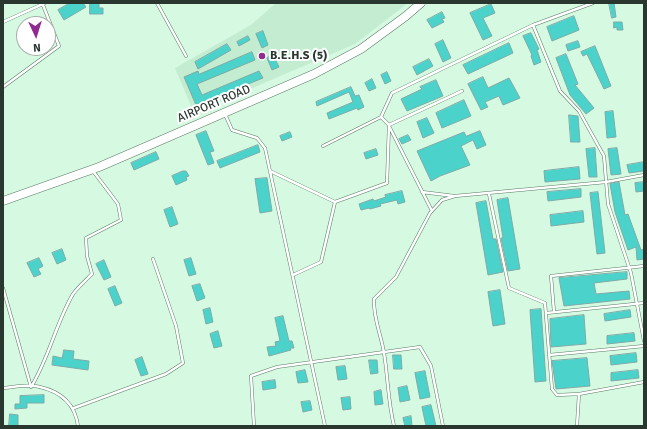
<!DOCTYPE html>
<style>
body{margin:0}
#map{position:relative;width:647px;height:429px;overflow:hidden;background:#d6f9e1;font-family:Signika,sans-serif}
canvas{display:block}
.frame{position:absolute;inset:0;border:4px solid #29372e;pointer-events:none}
.north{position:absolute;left:16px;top:16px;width:40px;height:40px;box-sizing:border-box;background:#fff;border:1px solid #a9afab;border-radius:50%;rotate:176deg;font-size:11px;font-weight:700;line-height:16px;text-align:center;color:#29372e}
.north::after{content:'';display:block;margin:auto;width:14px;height:18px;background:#902a90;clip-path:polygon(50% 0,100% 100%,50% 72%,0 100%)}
</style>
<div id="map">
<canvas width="647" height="429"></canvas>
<div class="frame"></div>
<div class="north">N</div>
</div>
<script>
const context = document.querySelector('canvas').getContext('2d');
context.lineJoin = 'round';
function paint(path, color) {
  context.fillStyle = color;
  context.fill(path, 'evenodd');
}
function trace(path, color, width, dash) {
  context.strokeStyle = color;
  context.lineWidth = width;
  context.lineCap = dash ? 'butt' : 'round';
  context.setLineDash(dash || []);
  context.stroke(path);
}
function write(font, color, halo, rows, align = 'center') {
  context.font = font + ' Signika,sans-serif';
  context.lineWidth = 4;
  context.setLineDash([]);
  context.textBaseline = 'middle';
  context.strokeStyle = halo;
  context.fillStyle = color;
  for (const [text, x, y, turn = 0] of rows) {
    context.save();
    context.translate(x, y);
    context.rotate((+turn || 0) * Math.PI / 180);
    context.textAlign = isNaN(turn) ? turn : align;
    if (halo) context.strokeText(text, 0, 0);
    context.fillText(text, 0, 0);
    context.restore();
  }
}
const built = new Path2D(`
 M276 3H408L355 44 194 113 175 68 251 25Z`);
const building = new Path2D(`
 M70 3H83L86 7 64 20 58 10Z
 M90 3H99V8H103V14H90Z
 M609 3H614L616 17 612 18Z
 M491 4 495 13 483 18 492 36 483 40 470 13Z
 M442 12 445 18 442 19 444 22 432 28 427 20Z
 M574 16 579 30 552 41 547 27Z
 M614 22H622L623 30H617V27L614 28Z
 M263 31 268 45 262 48 256 34Z
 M531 33 539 49 537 50 541 62 534 65 531 56 532 55 523 36Z
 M248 36 250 40 239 46 237 42Z
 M443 40 451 58 443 62 435 44Z
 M578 41 580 47 568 51 566 45Z
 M509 43 513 53 468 74 463 65Z
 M227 44 231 50 198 69 195 62Z
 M595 46 611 86 604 89 587 54 583 56 581 52Z
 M252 52 255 60 197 84 202 95 259 71 263 78 196 105 184 77 198 71 199 74Z
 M566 54 578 84 575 85 594 108 586 114 570 95 556 58Z
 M273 55 279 67 272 70 267 58Z
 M429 59 433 66 417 75 413 67Z
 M387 72 391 81 385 84 381 75Z
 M483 77 488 88 509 78 520 98 503 105 499 96 485 102 488 107 481 110 468 84Z
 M372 79 376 88 369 91 365 83Z
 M436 80 443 96 407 111 401 99 422 89 420 87Z
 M351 87 355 96 359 95 364 107 358 110 357 108 329 119 327 113 353 102 349 92 317 106 316 102Z
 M464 100 471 116 442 128 436 113Z
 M613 111 616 137 607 138 605 112Z
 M569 115 578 116 580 142H571Z
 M427 118 434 133 423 138 417 122Z
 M206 131 214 151 210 152 214 163 208 165 196 135Z
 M480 131 486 145 477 149 473 140 461 146 470 165 440 176 431 181 417 151 464 132 466 136Z
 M290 132 292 137 282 141 280 136Z
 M408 135 411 140 402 144 399 139Z
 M258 145 260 152 220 168 217 161Z
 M595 148 597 177H589L586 149Z
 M617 148 621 174 611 175 608 149Z
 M376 149 378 155 366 159 364 153Z
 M156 152 159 159 134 170 131 163Z
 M644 162V171L629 173 627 165Z
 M579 167 580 179 545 182 544 171Z
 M183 171H186L189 176 186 177 187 180 176 185 172 176Z
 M267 178 272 211 260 213 255 179Z
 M619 182 625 215 628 214 641 250 644 249V259L637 260 636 247 628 250 615 212 610 184Z
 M644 182V191L636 192 635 183Z
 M581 189V197L548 201 547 192Z
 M402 191 405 202 398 204 397 200 380 204 381 206 370 209 369 208 361 210 359 204 373 199 374 201 386 197 385 195Z
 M598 192 605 253 597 254 590 193Z
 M508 198 520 269 508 271 501 238H503L497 200Z
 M486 201 493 239H496L503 272 488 275 476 203Z
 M172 207 178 224 170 227 164 210Z
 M583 211 584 222 551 226 550 215Z
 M62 249 66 260 57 264 52 253Z
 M39 258 43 266 38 269 41 274 34 277 27 263Z
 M191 258 196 274 189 276 184 260Z
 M104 260 111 277 104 280 96 264Z
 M627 272V279L594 283 596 294 629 291 630 299 564 306 559 278Z
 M200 284 205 298 197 301 192 286Z
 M115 286 122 303 115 306 108 289Z
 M500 290 505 324 493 326 488 292Z
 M210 308 213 322 206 324 203 310Z
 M541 309 546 381 535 382 530 310Z
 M630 310 631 317 605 321 604 314Z
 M584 315 586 344 551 347 550 319Z
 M283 316 289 341H292L294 348H290L291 350 269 356 267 347 276 346 275 342 280 341 275 318Z
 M218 331 222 346 214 348 210 334Z
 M634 333 635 341 607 344V336Z
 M64 350 74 351 73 359 89 361 88 370 52 365 53 356 62 358Z
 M636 353 637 362 611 365 610 356Z
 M393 355H401L402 369H394Z
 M142 357 148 374 141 376 135 360Z
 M587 358 590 386 556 389 552 361Z
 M369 360H377L378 373 371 374Z
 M345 366 347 379 338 380 336 367Z
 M305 370 308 382 298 383 296 372Z
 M638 370 639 378 611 381V373Z
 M425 371 430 397 420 399 415 373Z
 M275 380 276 388 263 390 262 382Z
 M407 386 410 400 400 402 398 388Z
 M381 390 383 404 375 405 374 392Z
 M44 395V403H27V408L15 409V404H20V396Z
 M350 397 351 409 343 410 341 398Z
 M310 401 312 410 303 412 301 402Z
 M431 405 436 426H426L422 407Z
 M10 414 18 415V426H9Z
 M411 416 412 426H405L403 418Z`);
const lane = new Path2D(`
 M157 3 186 56
 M3 22 45 3
 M533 25 560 91 579 111 604 156 608 204 631 273 644 341
 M3 87 59 46 43 5
 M225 114 232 130 257 138 265 148 325 426
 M381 117 392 93 533 25 593 3
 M389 126 432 211
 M323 146 381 117 389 125 462 91
 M270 171 335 202
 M422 192 454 196
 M489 194 509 288 545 303 552 389 557 395 579 394 644 382
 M293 275 321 262 335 202 387 183 389 125
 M3 288 31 387
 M554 312 551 276 644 266
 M546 313 644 303
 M549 355 644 346
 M31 387C49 358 56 323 73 294 78 287 86 280 92 274L87 256 86 238 121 220 118 204 93 171
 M3 388C14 387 29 384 40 387 62 392 75 404 78 426
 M74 408 166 374 183 363 176 326 153 259
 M254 426 251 376 277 367 420 347 431 366 443 426
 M394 426C388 402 388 377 384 353 381 334 373 318 374 299L396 277 430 213 442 200 455 196 606 182 644 175
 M577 426 579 394`);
const secondary = new Path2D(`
 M3 201 99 167 314 74 361 49 406 16 421 3`);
const markers = [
 [262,56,4,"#902a90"]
];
const poiNames = [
 ["B.E.H.S (5)",270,56]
];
const streetNames = [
 ["AIRPORT ROAD",214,104,-23]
];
paint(built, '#c3ecd1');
paint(building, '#4bd2cb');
trace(building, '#7eaba7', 1);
trace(lane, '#5b7b66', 3.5);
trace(secondary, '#5b7b66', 9);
trace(lane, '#fff', 2.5);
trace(secondary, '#fff', 8);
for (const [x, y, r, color] of markers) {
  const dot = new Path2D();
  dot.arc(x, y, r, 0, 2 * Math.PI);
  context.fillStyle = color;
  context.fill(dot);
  trace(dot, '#fff', 1.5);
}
write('bold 12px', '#29372e', '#fff', poiNames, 'left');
write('12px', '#29372e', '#fff', streetNames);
</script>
